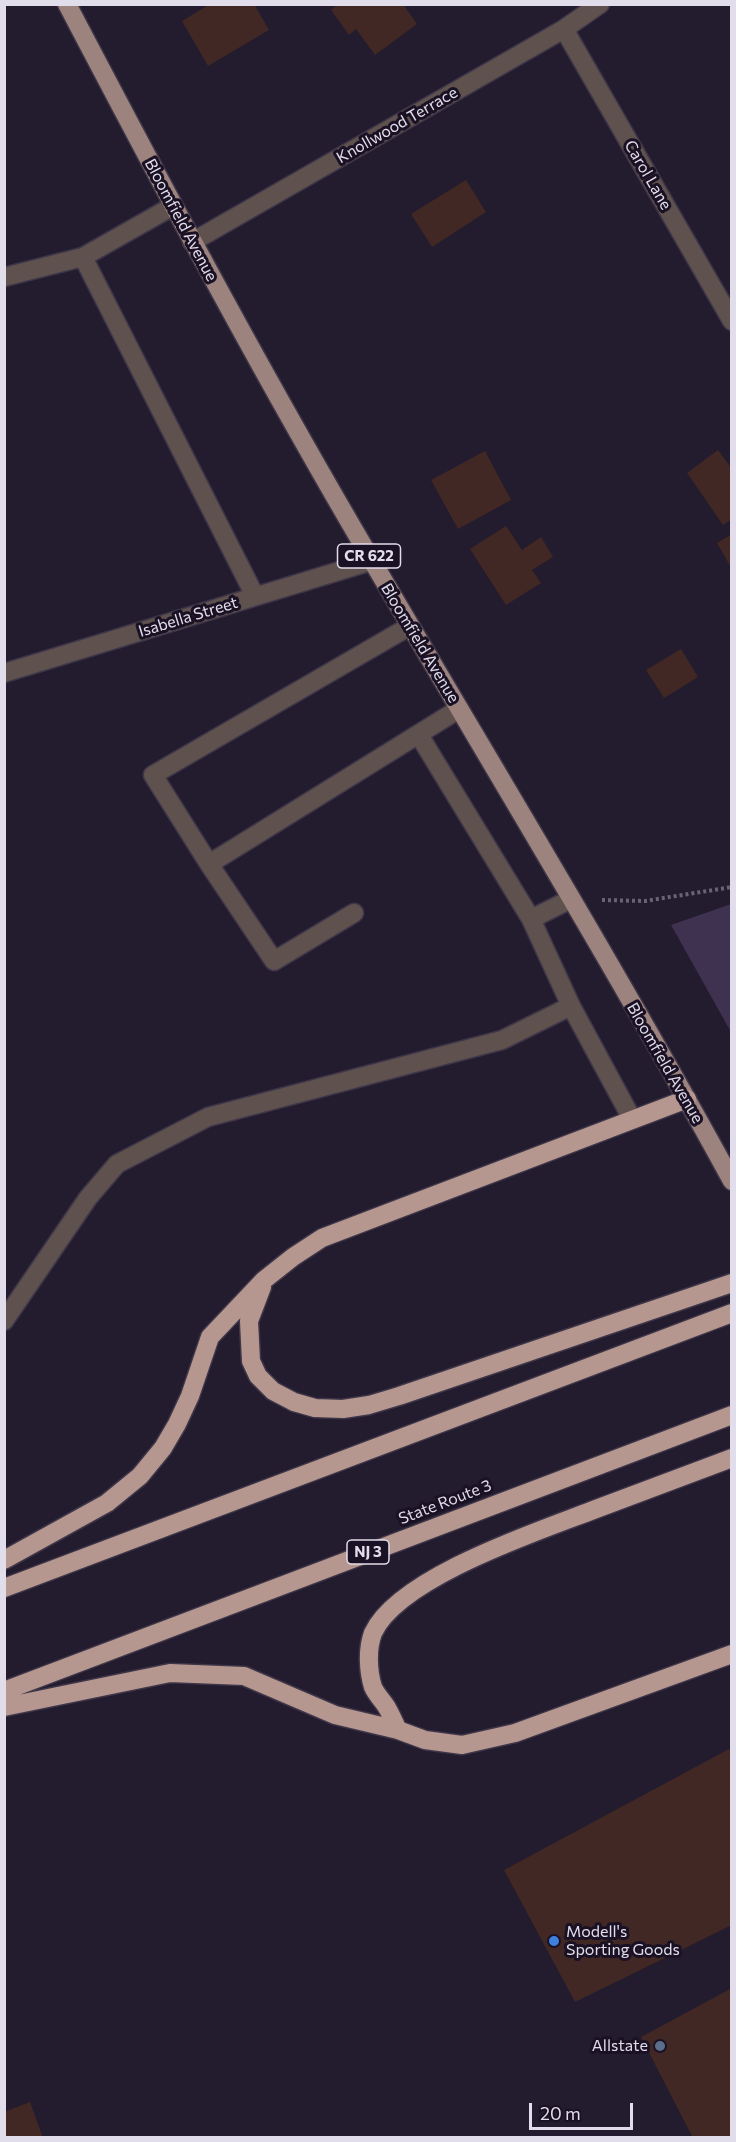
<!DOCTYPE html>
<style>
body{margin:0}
#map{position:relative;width:736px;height:2142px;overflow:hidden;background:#231b2e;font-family:Commissioner,sans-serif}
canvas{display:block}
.frame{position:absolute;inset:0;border:6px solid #e2ddea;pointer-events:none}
.scale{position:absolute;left:529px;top:2103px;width:104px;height:27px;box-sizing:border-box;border:3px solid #e2ddea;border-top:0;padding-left:8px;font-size:18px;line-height:21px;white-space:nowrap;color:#e2ddea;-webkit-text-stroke:4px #1a1224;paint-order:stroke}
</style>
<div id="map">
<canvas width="736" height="2142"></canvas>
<div class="frame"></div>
<div class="scale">20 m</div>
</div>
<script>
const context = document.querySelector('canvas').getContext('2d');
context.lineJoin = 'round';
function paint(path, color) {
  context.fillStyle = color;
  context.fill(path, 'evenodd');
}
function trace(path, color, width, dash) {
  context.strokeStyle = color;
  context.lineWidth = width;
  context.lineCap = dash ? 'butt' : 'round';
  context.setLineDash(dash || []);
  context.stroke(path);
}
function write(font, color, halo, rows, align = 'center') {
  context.font = font + ' Commissioner,sans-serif';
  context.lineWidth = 6;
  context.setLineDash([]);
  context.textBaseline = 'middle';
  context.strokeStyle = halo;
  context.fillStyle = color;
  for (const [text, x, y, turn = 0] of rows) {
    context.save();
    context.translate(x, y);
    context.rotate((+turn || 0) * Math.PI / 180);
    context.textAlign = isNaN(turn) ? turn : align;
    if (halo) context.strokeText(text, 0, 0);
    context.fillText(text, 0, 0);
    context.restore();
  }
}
const green = new Path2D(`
 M731 904H732L731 1032 671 925Z`);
const building = new Path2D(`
 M210 4H254L269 30 208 66 182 21Z
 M338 4H403L417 24 375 55 356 29 349 35 331 10Z
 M466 180 486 212 432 247 411 214Z
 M718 450 732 469V519L723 525 687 473Z
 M485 451 511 500 458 529 431 480Z
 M506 526 522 550 541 537 553 557 532 570 541 583 506 605 470 549Z
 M732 534V569L717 543Z
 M681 649 698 677 664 698 646 670Z
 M729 1749 732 1753V1925L575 2002 504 1870Z
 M732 1988V2138H693L641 2037Z
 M30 2102 43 2138H4V2112Z`);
const path = new Path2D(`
 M602 900 645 901 732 887`);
const lane = new Path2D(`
 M173 206 83 257 255 596
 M4 277 83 257
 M410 626 153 775 209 864 459 709
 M419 735 531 919 571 899
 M209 864 274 961 354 913
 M531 919 571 1006 632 1119
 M4 1321 88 1198 117 1164 208 1117 502 1040 571 1006`);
const street = new Path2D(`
 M564 29 732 321
 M192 242 564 29 600 4
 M4 673 372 561`);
const primary = new Path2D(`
 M67 4C166 193 266 381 374 564 494 769 618 972 732 1181`);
const highway = new Path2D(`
 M262 1287 249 1321 251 1361 258 1376 273 1391 294 1402 315 1408 343 1409 369 1405 399 1396 732 1283
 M4 1560 107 1503 140 1476 163 1448 177 1424 190 1396 210 1337 264 1280 293 1257 322 1238 687 1099
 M4 1588 732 1313
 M4 1691 732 1415
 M4 1707 170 1673 244 1676 335 1715 398 1730 425 1740 462 1745 515 1733 732 1654
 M398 1730C394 1722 391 1714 386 1706 382 1700 376 1694 373 1687 368 1671 367 1649 373 1633 399 1577 539 1531 596 1509 641 1492 686 1475 732 1458`);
const markers = [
 [554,1941,6,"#3f7fe0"],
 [660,2046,6,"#5c6f8a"]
];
const shields = [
 [369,556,63],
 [368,1552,42]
];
const shieldNames = [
 ["CR 622",369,556],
 ["NJ 3",368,1552]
];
const streetNames = [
 ["Knollwood Terrace",397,125,-30],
 ["Carol Lane",648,175,60],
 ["Bloomfield Avenue",181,220,62],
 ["Isabella Street",188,617,-17],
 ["Bloomfield Avenue",420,643,59],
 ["Bloomfield Avenue",665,1063,60],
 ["State Route 3",445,1502,-21]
];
const poiNames = [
 ["Modell's",566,1932],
 ["Sporting Goods",566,1950],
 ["Allstate",648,2046,"right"]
];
paint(green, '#3f3251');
paint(building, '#412824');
trace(lane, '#3e3648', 21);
trace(street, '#3e3648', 21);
trace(primary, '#3e3648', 21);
trace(highway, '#3e3648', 21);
trace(path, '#6a6374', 4, [3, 3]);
trace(lane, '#5e514e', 18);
trace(street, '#5e514e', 18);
trace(primary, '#9c837d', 18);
trace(highway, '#b5978f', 18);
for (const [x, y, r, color] of markers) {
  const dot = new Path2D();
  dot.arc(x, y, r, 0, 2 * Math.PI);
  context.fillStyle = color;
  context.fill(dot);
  trace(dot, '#1a1224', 2);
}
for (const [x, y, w] of shields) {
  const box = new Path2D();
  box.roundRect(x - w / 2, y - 12, w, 24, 4.5);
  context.fillStyle = '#1a1224';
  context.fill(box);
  trace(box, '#e2ddea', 1.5);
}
write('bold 15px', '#e2ddea', null, shieldNames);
write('16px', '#e2ddea', '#1a1224', streetNames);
write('16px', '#e2ddea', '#1a1224', poiNames, 'left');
</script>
